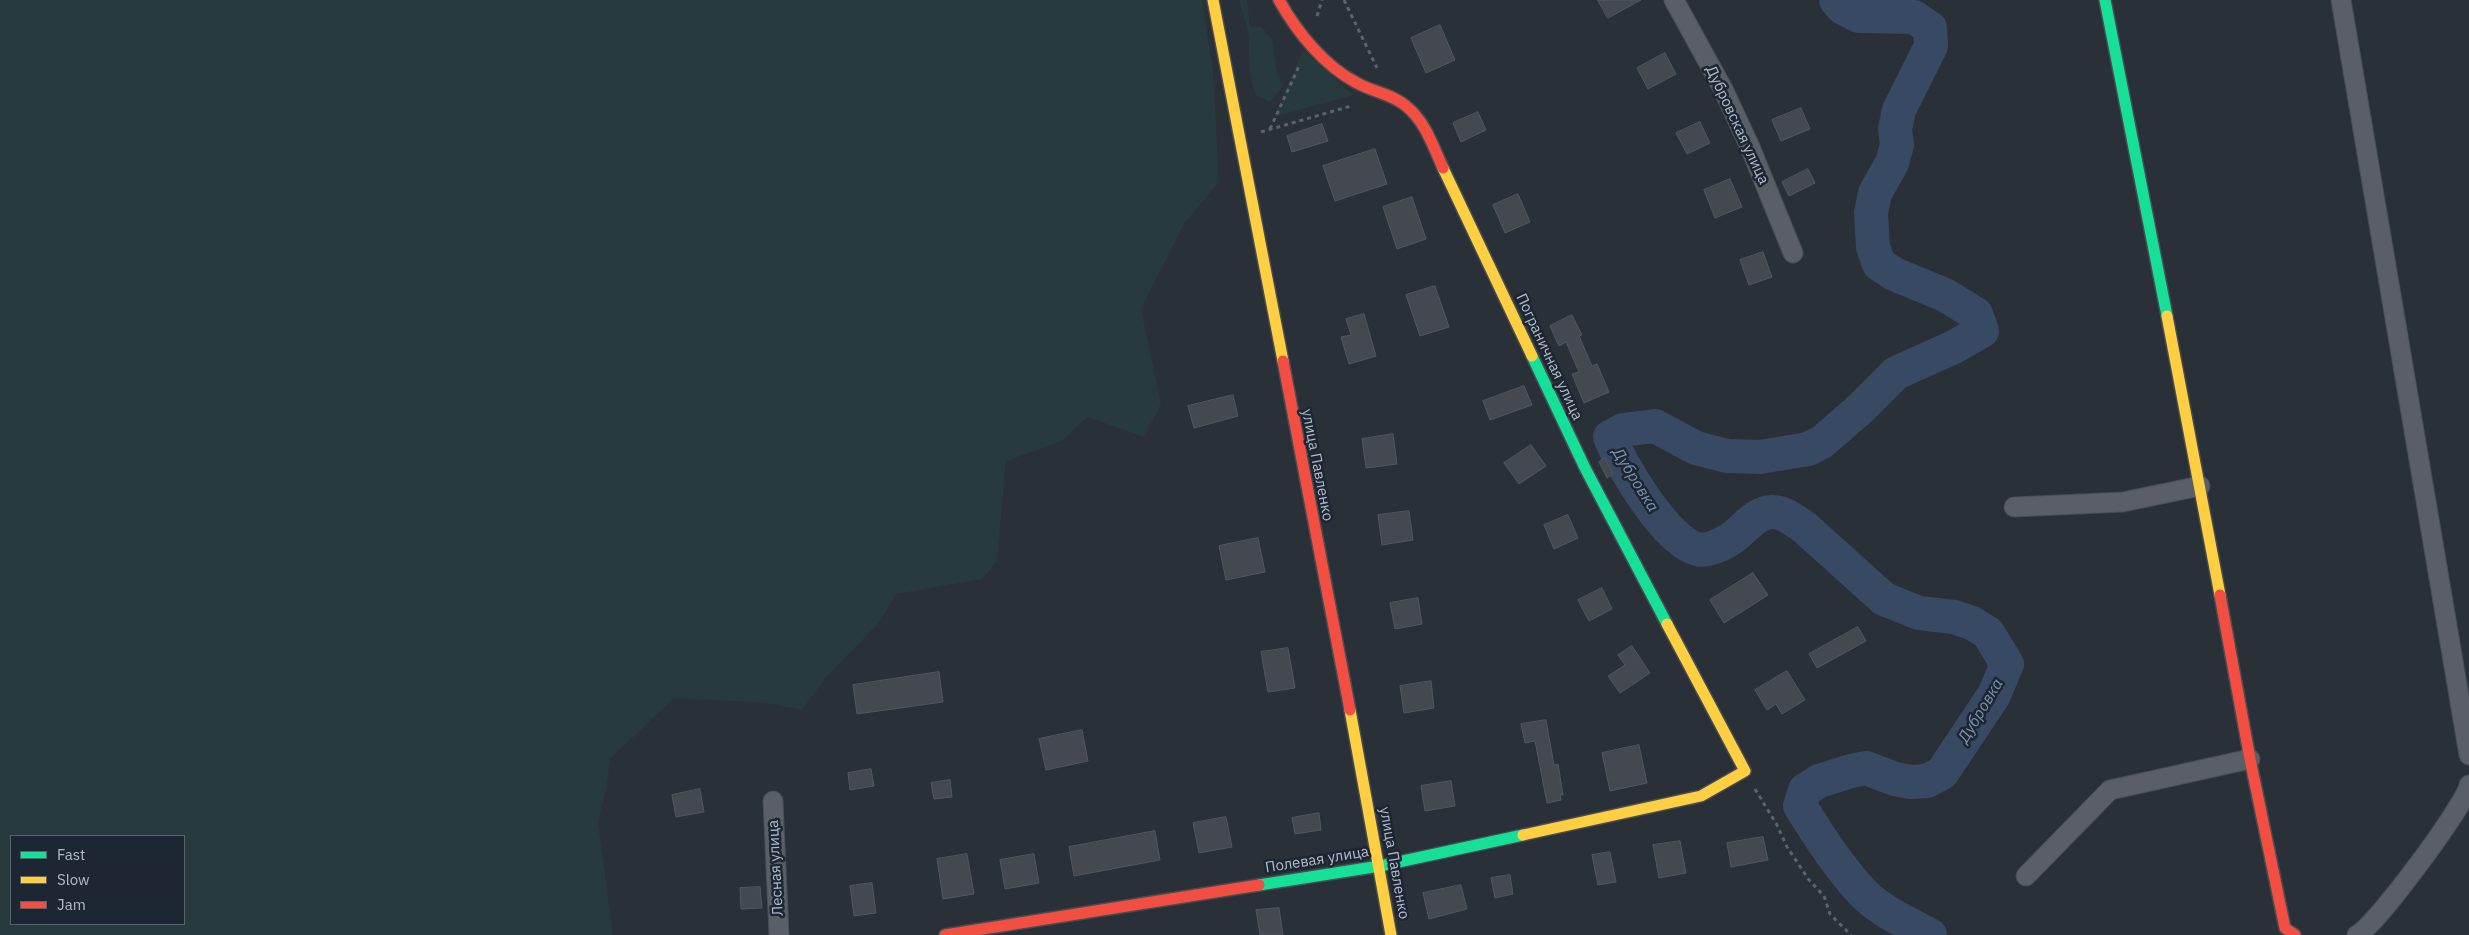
<!DOCTYPE html>
<meta charset="utf-8">
<style>
body{margin:0}
#map{position:relative;width:2469px;height:935px;overflow:hidden;background:#2a3038;font-family:"IBM Plex Sans",sans-serif}
canvas{display:block}
.legend{position:absolute;left:10px;top:835px;width:175px;height:90px;box-sizing:border-box;background:#1d2633;border:1px solid #59626f;margin:0;padding:6px 9px;list-style:none;font-size:15px;color:#b4bcc9}
.legend li{display:flex;align-items:center;gap:10px;height:25px}
.legend b{width:25px;border:1px solid #59626f}
</style>
<div id="map">
<canvas width="2469" height="935"></canvas>
<ul class="legend">
<li><b style="height:6px;background:#16e098"></b>Fast</li>
<li><b style="height:6px;background:#ffcf43"></b>Slow</li>
<li><b style="height:6px;background:#f24e42"></b>Jam</li>
</ul>
</div>
<script>
const context = document.querySelector('canvas').getContext('2d');
context.lineJoin = 'round';
function paint(path, color) {
  context.fillStyle = color;
  context.fill(path, 'evenodd');
}
function trace(path, color, width, dash) {
  context.strokeStyle = color;
  context.lineWidth = width;
  context.lineCap = dash ? 'butt' : 'round';
  context.setLineDash(dash || []);
  context.stroke(path);
}
function write(font, color, halo, rows, align = 'center') {
  context.font = font + ' "IBM Plex Sans",sans-serif';
  context.lineWidth = 5;
  context.setLineDash([]);
  context.textBaseline = 'middle';
  context.strokeStyle = halo;
  context.fillStyle = color;
  for (const [text, x, y, turn = 0] of rows) {
    context.save();
    context.translate(x, y);
    context.rotate((+turn || 0) * Math.PI / 180);
    context.textAlign = isNaN(turn) ? turn : align;
    if (halo) context.strokeText(text, 0, 0);
    context.fillText(text, 0, 0);
    context.restore();
  }
}
const green = new Path2D(`
 M0 0H1202L1213 70 1219 182 1184 224 1141 309 1161 404 1144 437 1087 417 1062 441 1006 461 997 561 982 579 896 594 878 624 827 676 802 710 765 703 674 698 610 759 607 785 598 822 613 935H0ZM11 836H184V924H11Z
 M1239 0H1247L1250 27H1262L1272 40 1277 73 1283 86 1270 102 1256 95C1249 77 1249 61 1249 42 1249 29 1242 13 1239 0Z
 M1303 50 1353 95 1274 117Z`);
const river = new Path2D(`
 M1836 0 1843 8 1859 16 1914 17 1930 28 1931 46 1899 110 1895 129 1897 145 1892 163 1875 193 1871 213 1873 247 1879 264 1894 274 1945 295 1976 314 1982 331 1954 347 1896 373 1860 409 1822 442 1808 449 1760 457 1727 456 1696 448 1655 426 1623 430 1610 437C1621 466 1667 542 1697 549 1706 552 1721 545 1729 540 1743 532 1755 511 1773 512 1784 512 1795 521 1804 527L1884 599 1919 613 1954 617 1972 623 1988 633 2007 664 1994 695 1942 773 1927 781 1911 782 1895 779 1866 768 1851 771 1819 781 1805 790 1800 806C1819 836 1839 868 1864 894 1882 912 1908 923 1930 935`);
const building = new Path2D(`
 M1598 0H1641L1608 18Z
 M1440 25 1455 60 1426 73 1411 38Z
 M1665 53 1676 74 1648 89 1637 68Z
 M1801 108 1810 129 1781 141 1772 120Z
 M1478 112 1486 130 1461 142 1453 123Z
 M1700 122 1710 143 1687 154 1676 133Z
 M1322 124 1328 141 1292 152 1287 136Z
 M1375 149 1387 184 1335 201 1323 166Z
 M1808 169 1815 183 1789 196 1782 182Z
 M1730 179 1742 207 1715 218 1704 190Z
 M1518 194 1530 222 1505 233 1493 205Z
 M1412 197 1426 239 1397 249 1383 207Z
 M1763 252 1772 277 1749 285 1740 260Z
 M1435 286 1449 327 1420 336 1406 295Z
 M1364 314 1376 356 1349 364 1341 337 1351 335 1346 319Z
 M1572 315 1582 335 1579 336 1592 366 1597 364 1609 392 1584 403 1572 374 1579 372 1566 342 1559 346 1550 326Z
 M1524 386 1532 405 1490 420 1483 401Z
 M1233 395 1238 416 1194 428 1188 406Z
 M1393 434 1397 464 1366 468 1362 439Z
 M1531 445 1546 466 1519 484 1504 463Z
 M1605 458 1613 474 1607 478 1599 462Z
 M1409 511 1413 540 1382 545 1378 515Z
 M1568 515 1578 538 1554 549 1544 525Z
 M1258 538 1265 572 1226 580 1219 546Z
 M1753 573 1768 595 1724 623 1710 600Z
 M1602 588 1612 609 1589 621 1578 600Z
 M1418 598 1422 624 1395 629 1390 603Z
 M1858 627 1866 641 1817 668 1809 654Z
 M1632 646 1650 673 1620 693 1608 676 1625 665 1618 655Z
 M1288 648 1295 688 1268 692 1261 652Z
 M1787 671 1805 700 1782 714 1776 704 1767 710 1755 690Z
 M939 672 943 702 857 714 853 685Z
 M1431 681 1434 708 1404 713 1400 686Z
 M1546 720 1554 765 1558 764 1563 795H1560L1561 800 1547 803 1535 741 1525 743 1521 724Z
 M1082 730 1088 761 1046 770 1039 739Z
 M1639 745 1647 783 1610 791 1602 753Z
 M871 769 874 786 850 790 848 773Z
 M950 780 952 797 934 799 931 783Z
 M1451 781 1455 806 1425 811 1421 786Z
 M700 789 704 812 676 817 672 795Z
 M1319 813 1321 830 1295 834 1292 818Z
 M1226 817 1232 847 1199 853 1193 823Z
 M1155 831 1160 860 1074 876 1069 847Z
 M1763 837 1768 860 1731 867 1727 843Z
 M1680 841 1686 873 1659 878 1653 845Z
 M1610 852 1616 882 1598 885 1592 855Z
 M967 854 974 894 943 899 937 859Z
 M1034 854 1039 883 1005 889 1000 860Z
 M1510 875 1513 894 1495 898 1491 878Z
 M872 883 876 913 854 916 850 886Z
 M1461 885 1467 909 1429 919 1423 893Z
 M760 887 762 908 741 909 740 888Z
 M1279 908 1283 935H1260L1256 910Z`);
const path = new Path2D(`
 M1344 0 1377 68
 M1317 16 1322 0
 M1270 129 1300 64
 M1261 132 1351 106
 M1755 789 1777 825 1787 847 1809 880 1824 896 1830 914 1851 935`);
const street = new Path2D(`
 M1674 0 1723 89 1750 147 1793 253
 M2341 0 2469 755
 M2014 507 2123 502 2200 486
 M773 801 779 935
 M2026 876 2110 790 2250 759
 M2357 935C2375 927 2466 804 2469 785`);
const fast = new Path2D(`
 M2105 0 2167 316
 M1532 356 1585 468 1667 624
 M1259 885 1380 866 1523 835`);
const slow = new Path2D(`
 M1213 0 1283 361
 M1443 168 1532 356
 M2167 316 2220 595
 M1350 710 1391 935
 M1523 835 1701 796 1745 771 1667 624`);
const jam = new Path2D(`
 M1279 0C1297 32 1324 66 1357 83 1373 92 1392 94 1406 106 1425 121 1433 146 1443 168
 M1283 361 1350 710
 M2220 595 2250 759 2285 928 2295 935
 M945 935 1259 885`);
const streetNames = [
 ["Дубровская улица",1737,125,65],
 ["Пограничная улица",1549,357,65],
 ["улица Павленко",1317,465,79],
 ["Полевая улица",1317,860,-9],
 ["улица Павленко",1394,863,80],
 ["Лесная улица",776,868,-93]
];
const waterNames = [
 ["Дубровка",1635,480,58],
 ["Дубровка",1981,711,-59]
];
paint(green, '#273a3e');
trace(river, '#384963', 34);
paint(building, '#444950');
trace(building, '#52575f', 1);
trace(street, '#484c53', 21);
trace(fast, '#484c53', 14);
trace(slow, '#484c53', 14);
trace(jam, '#484c53', 14);
trace(path, '#5d636a', 3, [4, 4]);
trace(street, '#5a5e66', 19);
trace(fast, '#16e098', 11);
trace(slow, '#ffcf43', 11);
trace(jam, '#f24e42', 11);
write('15px', '#b4bcc9', '#1d2633', streetNames);
write('italic 16px', '#7c92b1', '#1d2633', waterNames);
</script>
